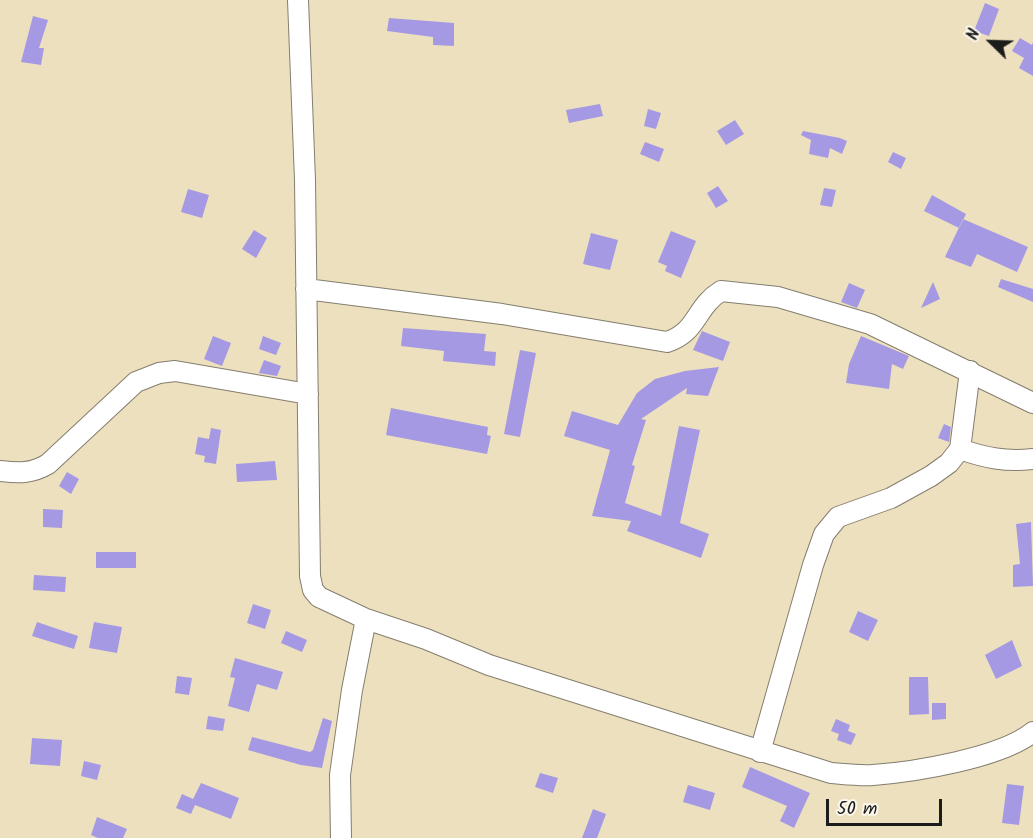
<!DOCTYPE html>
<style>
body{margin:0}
#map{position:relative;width:1033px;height:838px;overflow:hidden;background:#ede0bf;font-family:Kalam,sans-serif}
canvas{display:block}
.north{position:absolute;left:961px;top:12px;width:60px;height:60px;-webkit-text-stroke:4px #fbf7ec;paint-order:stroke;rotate:293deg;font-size:16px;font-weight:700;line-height:24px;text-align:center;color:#1c1c1c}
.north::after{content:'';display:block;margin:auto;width:21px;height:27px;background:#1c1c1c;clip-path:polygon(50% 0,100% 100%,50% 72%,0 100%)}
.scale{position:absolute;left:826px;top:799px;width:116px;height:27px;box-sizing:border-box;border:3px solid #1c1c1c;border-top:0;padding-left:8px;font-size:18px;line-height:21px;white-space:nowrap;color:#1c1c1c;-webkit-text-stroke:4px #fbf7ec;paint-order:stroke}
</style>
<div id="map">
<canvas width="1033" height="838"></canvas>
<div class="north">N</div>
<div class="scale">50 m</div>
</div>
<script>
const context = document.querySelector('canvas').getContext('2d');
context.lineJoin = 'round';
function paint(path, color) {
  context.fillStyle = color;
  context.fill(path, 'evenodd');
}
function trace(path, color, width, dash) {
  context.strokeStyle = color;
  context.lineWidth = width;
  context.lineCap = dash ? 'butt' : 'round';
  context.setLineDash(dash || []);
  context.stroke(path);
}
const building = new Path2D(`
 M985 3 999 9 989 36 974 31Z
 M33 16 48 20 39 48H44L41 65 21 62Z
 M389 18 454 23V46L433 45V37L387 31Z
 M1020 38 1032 45 1033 42V76L1019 68 1024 58 1012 51Z
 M600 104 603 116 569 123 566 110Z
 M648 109 661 113 656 129 644 126Z
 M735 120 744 134 726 145 717 131Z
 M803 131 840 138 847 141 842 154 830 148 828 158 809 154 811 140 801 135Z
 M645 142 664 149 659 162 640 154Z
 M893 152 906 158 901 169 888 162Z
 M718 186 728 201 716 208 707 193Z
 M824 188 836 190 832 207 820 205Z
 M188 189 209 195 202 218 181 212Z
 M932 195 966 214 959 228 924 211Z
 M963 219 1028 247 1017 272 977 254 971 267 945 257Z
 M254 230 267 238 256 258 242 249Z
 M671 231 696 241 681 278 665 271 667 266 658 262Z
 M591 233 618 240 610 270 583 264Z
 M1001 279 1033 289V302L998 287Z
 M933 282 940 299 921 308Z
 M849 283 865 290 857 308 841 302Z
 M403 328 486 334 484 351 496 352 495 366 443 361 444 351 401 346Z
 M702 331 730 342 723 361 693 350Z
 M213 336 231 343 222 366 204 359Z
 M263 336 281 343 276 355 259 349Z
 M861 336 909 356 903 369 892 364 889 389 846 383 849 364Z
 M520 350 536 353 520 437 504 434Z
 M264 360 281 366 277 376 259 373Z
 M719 367 708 396 686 394 687 388 641 419 646 420 632 465 635 466 625 503 661 516 679 426 700 430 680 523 709 534 701 558 627 531 631 521 592 516 610 450 564 436 572 411 618 425 637 393 655 379 685 371Z
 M391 408 488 427 487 435 491 436 487 454 386 435Z
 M944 424 951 427 949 442 938 438Z
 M211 428 221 430 216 464 204 462 205 456 195 454 198 437 209 439Z
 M275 461 277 480 237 482 236 464Z
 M67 472 79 479 71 494 59 486Z
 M43 509 63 510 62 528 43 527Z
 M1031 522 1033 586 1013 587V565L1020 564 1016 524Z
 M96 552H136V568H96Z
 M34 575 66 577 65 592 33 590Z
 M253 604 271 610 265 629 247 623Z
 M858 611 878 620 868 641 849 632Z
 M37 622 78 636 74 649 32 636Z
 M94 622 122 627 117 653 89 648Z
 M286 631 307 640 302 652 281 643Z
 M1012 640 1022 666 996 679 985 655Z
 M235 658 283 672 277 690 257 684 249 712 228 706 235 678 230 677Z
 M177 676 192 678 189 695 175 693Z
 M909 677H928L929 714 909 715Z
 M932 703H946V719L932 720Z
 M208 716 225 719 223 731 206 729Z
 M323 718 332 721 322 768 301 765 248 750 252 737 310 752 313 750Z
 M836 719 850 725 848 731 856 734 851 745 837 740 839 734 831 731Z
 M32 738 62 740 60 766 30 764Z
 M84 761 101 765 97 780 81 776Z
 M750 767 810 793 794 828 780 821 787 806 742 787Z
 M540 773 558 778 553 793 535 787Z
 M201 783 239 798 231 819 195 805 191 814 176 808 182 794 193 799Z
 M1007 784 1024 786 1019 825 1002 823Z
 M688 785 715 793 710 810 683 802Z
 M593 809 606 814 597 838H582Z
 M97 817 127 829 123 838H98L91 835Z`);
const minor = new Path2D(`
 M298 0 305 180 310 576 313 590 319 597 366 619 426 639 489 665 831 773C844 774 859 776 873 775 914 772 1001 758 1033 732
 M306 289 502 314 667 342C698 332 695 307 721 291L778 297 870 324 1033 403
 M960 449C985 458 1006 462 1033 459
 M0 471C19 473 31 474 48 464L136 382 159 373 175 371 308 394
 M760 752 813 565 824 534 838 517 891 498 931 476 949 463 960 449 970 371
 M341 838 340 775 352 690 366 619`);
paint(building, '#a599e3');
trace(minor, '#847e6e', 22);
trace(minor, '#fff', 20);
</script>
